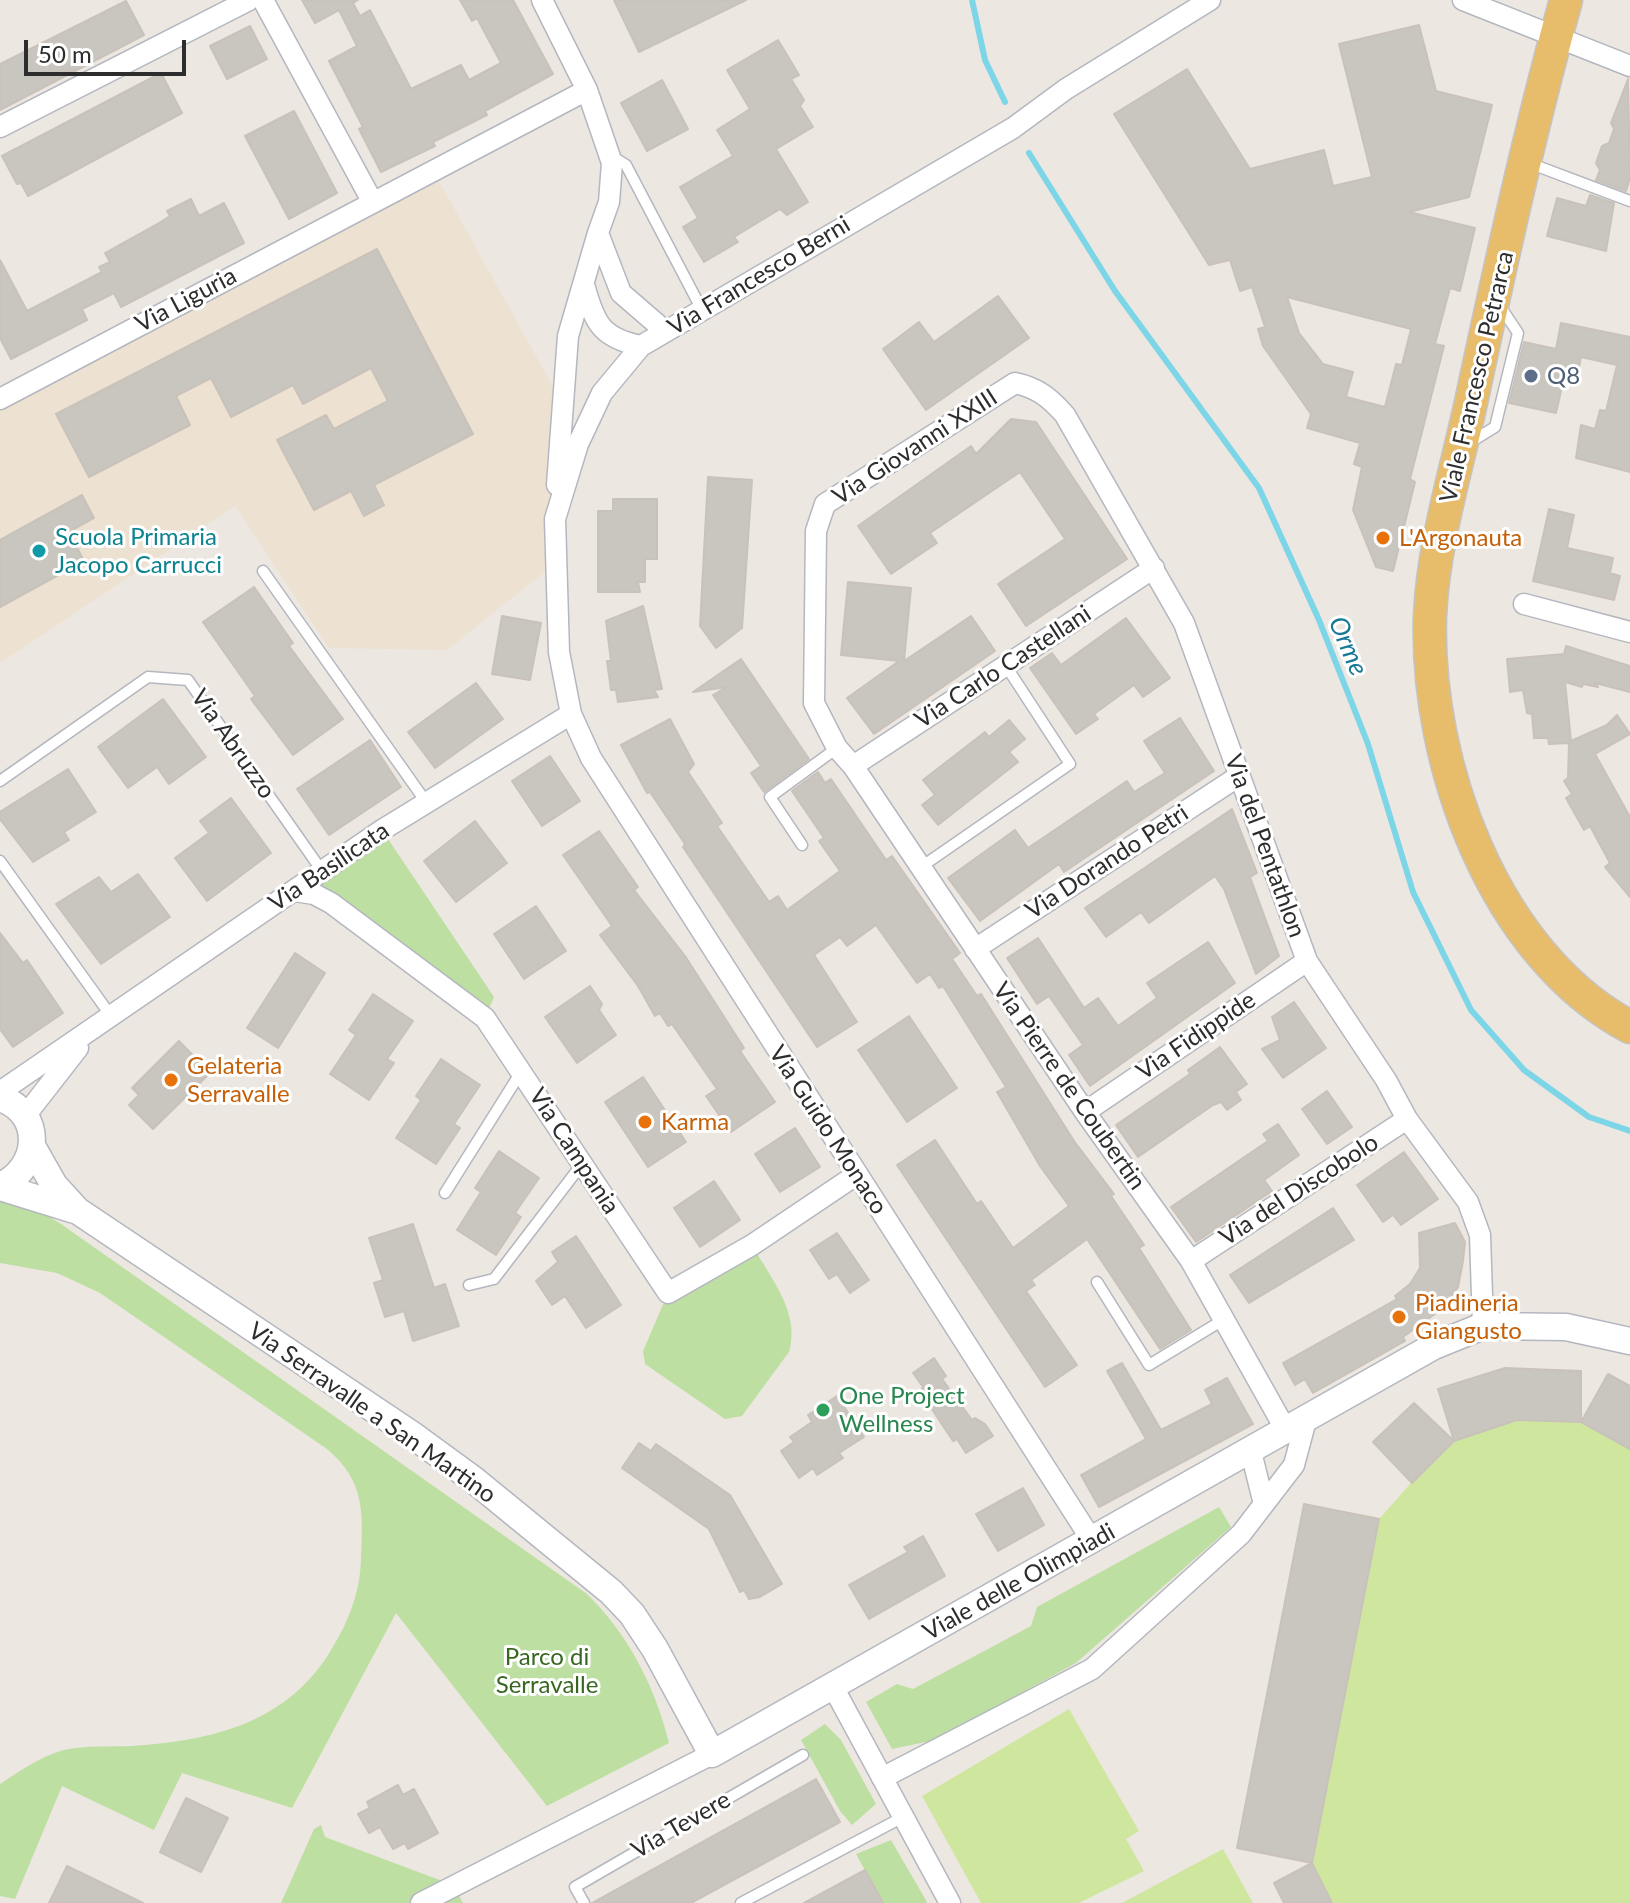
<!DOCTYPE html>
<style>
body{margin:0}
#map{position:relative;width:1630px;height:1903px;overflow:hidden;background:#ede7e1;font-family:Lato,sans-serif}
canvas{display:block}
.scale{position:absolute;left:24px;top:40px;width:162px;height:36px;box-sizing:border-box;border:4px solid #2d2d2d;border-top:0;padding-left:10px;font-size:24px;line-height:28px;white-space:nowrap;color:#2d2d2d;-webkit-text-stroke:6px #fff;paint-order:stroke}
</style>
<div id="map">
<canvas width="1630" height="1903"></canvas>
<div class="scale">50 m</div>
</div>
<script>
const context = document.querySelector('canvas').getContext('2d');
context.lineJoin = 'round';
function paint(path, color) {
  context.fillStyle = color;
  context.fill(path, 'evenodd');
}
function trace(path, color, width, dash) {
  context.strokeStyle = color;
  context.lineWidth = width;
  context.lineCap = dash ? 'butt' : 'round';
  context.setLineDash(dash || []);
  context.stroke(path);
}
function write(font, color, halo, rows, align = 'center') {
  context.font = font + ' Lato,sans-serif';
  context.lineWidth = 6;
  context.setLineDash([]);
  context.textBaseline = 'middle';
  context.strokeStyle = halo;
  context.fillStyle = color;
  for (const [text, x, y, turn = 0] of rows) {
    context.save();
    context.translate(x, y);
    context.rotate((+turn || 0) * Math.PI / 180);
    context.textAlign = isNaN(turn) ? turn : align;
    if (halo) context.strokeText(text, 0, 0);
    context.fillText(text, 0, 0);
    context.restore();
  }
}
const education = new Path2D(`
 M434 172 563 405 558 561 447 650 329 648 235 506 0 663V399Z`);
const green = new Path2D(`
 M382 830 494 997 485 1018 413 960 294 891Z
 M0 1200 37 1209 61 1224 587 1594C628 1634 655 1686 669 1743L547 1806 396 1613 292 1808 182 1773 154 1830 62 1786 15 1899 0 1896V1784C20 1771 41 1756 64 1750 85 1745 110 1747 131 1746 208 1741 283 1725 328 1655 347 1625 360 1595 361 1559 363 1512 365 1481 327 1449L100 1293 57 1273 0 1263Z
 M752 1245C770 1277 801 1313 789 1352L742 1416 725 1419 645 1364 643 1351 668 1293Z
 M1219 1507 1231 1527 1076 1663 935 1740 892 1749 866 1702 897 1684 913 1689 1031 1626 1037 1607Z
 M825 1724 841 1740 876 1804 852 1825 840 1811 801 1740Z
 M321 1825 325 1837 453 1885 463 1903H281L314 1829Z
 M891 1840 927 1902 926 1903H883L856 1854Z`);
const pitch = new Path2D(`
 M1497 1371H1581L1582 1420 1608 1374 1630 1386V1903H1284L1274 1883 1311 1863 1237 1848 1304 1504 1380 1518 1411 1483 1373 1442 1414 1403 1453 1440 1438 1389Z
 M1069 1709 1139 1831 1126 1839 1144 1871 1079 1903H981L922 1796Z
 M1223 1849 1253 1903H1122Z`);
const stream = new Path2D(`
 M972 0 985 60 1005 102
 M1029 153 1115 291 1259 488 1319 620 1368 744 1413 892 1471 1010 1524 1070 1589 1117 1630 1131`);
const building = new Path2D(`
 M302 0H358L353 3 360 16 370 10 411 89 461 65 469 80 501 63 477 18 472 21 460 0H513L553 74 485 111 487 115 433 142 435 146 381 172 359 129 363 127 329 61 357 46 339 10 315 23Z
 M614 0H746L639 52Z
 M126 1 144 35 0 110V64Z
 M1419 25 1436 91 1492 105 1469 197 1409 212 1475 228 1460 291 1450 288 1435 344 1444 346 1410 479 1415 482 1393 571 1376 567 1353 510 1362 467 1354 464 1360 443 1307 428 1311 414 1263 346 1258 329 1265 327 1252 287 1240 291 1230 260 1209 265 1114 114 1187 69 1250 169 1324 150 1333 186 1372 177 1339 44ZM1287 297 1411 329 1402 365 1396 364 1385 407 1346 397 1353 372 1323 364 1299 333Z
 M250 26 267 59 227 79 210 46Z
 M778 40 799 75 791 79 804 100 800 106 813 127 776 149 808 202 787 215 780 209 734 237 738 242 704 262 683 227 698 218 680 187 733 156 717 130 750 109 727 70Z
 M161 73 182 113 28 196 21 183 17 184 2 156Z
 M1628 79 1630 178 1626 191 1596 180 1600 170 1596 163 1602 146 1609 143 1614 129 1611 123Z
 M662 80 688 129 647 151 621 103Z
 M294 111 337 193 289 219 245 136Z
 M1590 195 1614 203 1606 251 1547 236 1557 198 1586 206Z
 M191 199 199 216 224 203 244 243 121 307 114 293 82 309 87 320 11 359 0 338V260L27 311 102 272 99 267 110 262 105 253 159 223 170 216 167 211Z
 M377 249 473 434 374 485 384 505 364 516 351 491 314 510 277 440 326 415 334 429 388 401 371 368 303 404 293 385 231 417 211 378 176 396 190 425 89 477 56 414Z
 M998 296 1029 338 926 410 883 349 919 322 934 342Z
 M1561 323 1630 337V472L1576 458 1581 425 1595 429 1600 410 1606 411 1617 365 1581 357 1578 372 1566 369 1556 413 1509 403 1524 342 1556 349Z
 M1011 419 1036 422 1127 559 1026 626 998 584 1065 539 1020 472 930 533 937 543 891 574 858 526 971 446 976 454Z
 M708 477 752 480 742 628 716 648 700 626Z
 M82 495 94 518 69 532 84 561 0 607V540Z
 M613 499H657V559H645V582H638L640 592H598V511H613Z
 M1549 509 1574 515 1567 548 1613 558 1610 573 1620 576 1614 600 1533 581Z
 M848 582 911 588 904 661 971 616 995 651 874 734 847 698 899 661 841 655Z
 M254 587 293 643 289 646 343 719 293 755 251 699 255 696 203 622Z
 M643 606 662 689 654 690 658 697 618 702 616 690H611L607 661H611L606 621Z
 M502 616 541 623 530 680 492 674Z
 M1126 618 1170 678 1143 697 1134 685 1094 714 1098 719 1076 734 1030 668 1052 653 1061 665Z
 M1566 646 1630 666V692L1595 683 1598 687 1583 684 1582 687 1565 682 1571 741 1607 725 1617 715 1630 734 1595 754 1630 817V897L1605 867 1610 863 1590 826 1584 830 1566 798 1572 794 1564 781 1568 778 1569 743 1549 744 1548 738H1534L1532 714 1527 713 1523 690 1510 692 1507 659 1564 654Z
 M741 659 809 759 764 792 751 773 761 766 713 695 727 687 693 692Z
 M476 683 503 719 435 768 408 732Z
 M163 699 206 757 169 784 157 767 128 788 98 747Z
 M1180 718 1214 771 1064 872 1059 864 980 921 948 878 1015 830 1028 848 1127 781 1134 792 1165 773 1144 741Z
 M670 719 694 764 688 772 722 823 717 826 769 902 778 896 787 910 840 871 819 841 824 838 792 791 818 772 825 783 831 779 886 860 892 856 960 953 952 959 977 996 981 994 1074 1141 1114 1194 1111 1196 1144 1245 1139 1248 1191 1330 1160 1349 1087 1239 1031 1280 1035 1285 1026 1291 1077 1365 1045 1387 897 1165 935 1140 977 1204 981 1201 1013 1248 1069 1206 1040 1166 997 1092 1006 1087 943 986 939 988 930 974 917 983 876 925 847 946 840 937 814 955 857 1022 817 1047 683 847 685 844 650 792 647 793 621 745Z
 M1009 720 1025 739 1009 752 1018 762 938 825 922 805 935 795 923 780 985 732 989 737Z
 M370 740 401 787 329 835 297 789Z
 M550 756 580 801 542 826 512 781Z
 M68 769 96 812 64 832 69 840 33 862 0 819V812Z
 M231 798 271 853 207 901 175 858 209 833 200 821Z
 M1232 809 1257 873 1250 877 1279 956 1256 974 1224 889 1215 876 1149 923 1141 912 1106 937 1085 908Z
 M475 821 507 863 456 902 424 861Z
 M599 831 638 887 634 890 685 956 744 1048 740 1051 775 1102 731 1132 706 1096 717 1089 672 1024 668 1026 660 1013 655 1016 638 986 600 935 612 926 563 855Z
 M138 874 170 917 101 964 56 904 99 877 111 892Z
 M536 906 566 951 524 979 494 934Z
 M0 933 23 963 27 960 63 1013 13 1047 0 1029Z
 M1038 938 1084 1008 1098 998 1118 1026 1157 998 1147 983 1208 942 1235 983 1090 1086 1069 1055 1083 1045 1049 996 1037 1004 1007 958Z
 M295 953 325 973 278 1048 247 1028Z
 M590 986 602 1004 599 1010 616 1035 577 1063 545 1017Z
 M373 994 413 1021 387 1059 394 1063 369 1100 330 1074 356 1035 349 1030Z
 M1294 1002 1326 1048 1283 1078 1262 1049 1280 1040 1272 1017Z
 M909 1016 957 1088 907 1122 858 1050Z
 M179 1041 210 1073 153 1129 129 1105 139 1095 132 1088Z
 M1220 1047 1247 1084 1236 1092 1241 1100 1227 1110 1221 1102 1213 1105 1138 1157 1116 1125 1190 1074 1188 1070Z
 M441 1059 480 1085 454 1124 460 1128 436 1164 396 1138 421 1100 416 1096Z
 M643 1077 686 1142 648 1167 605 1102Z
 M1327 1091 1352 1127 1327 1144 1302 1109Z
 M1278 1124 1299 1155 1264 1180 1272 1191 1196 1242 1171 1207 1268 1141 1263 1134Z
 M795 1128 820 1167 780 1192 755 1154Z
 M499 1151 539 1178 515 1213 521 1217 496 1255 457 1230 481 1192 475 1188Z
 M1404 1152 1438 1199 1401 1225 1393 1215 1383 1222 1357 1185Z
 M714 1181 740 1220 700 1247 674 1208Z
 M1333 1208 1354 1240 1249 1303 1230 1275Z
 M1455 1223 1465 1242 1463 1261 1458 1287 1443 1308 1403 1337 1405 1341 1313 1393 1305 1379 1295 1385 1283 1363 1397 1299 1395 1296 1410 1284 1420 1268 1419 1233Z
 M413 1224 434 1288 445 1284 459 1326 413 1341 404 1311 385 1317 374 1283 383 1280 369 1238Z
 M837 1233 869 1280 850 1293 837 1274 829 1279 810 1250Z
 M576 1236 621 1305 586 1328 565 1296 552 1305 536 1281 558 1262 552 1252Z
 M934 1358 946 1376 942 1379 972 1420 975 1418 985 1424 993 1436 966 1453 957 1439 953 1441 920 1391 923 1387 913 1373Z
 M1122 1363 1161 1430 1212 1404 1205 1390 1227 1378 1253 1424 1099 1507 1081 1475 1146 1439 1107 1371Z
 M1505 1368 1581 1371V1422L1517 1420 1454 1441 1438 1389Z
 M1608 1374 1630 1386V1449L1581 1422Z
 M837 1396 864 1437 839 1453 843 1458 817 1475 813 1468 799 1478 781 1451 794 1442 790 1437 812 1422 808 1415Z
 M1414 1403 1454 1441 1412 1483 1373 1442Z
 M639 1443 651 1451 656 1444 730 1495 782 1584 760 1597 749 1599 744 1590 740 1592 709 1529 622 1468Z
 M1023 1488 1044 1525 998 1551 976 1514Z
 M1304 1504 1379 1519 1312 1863 1237 1848Z
 M923 1536 945 1576 869 1619 849 1585 908 1552 904 1547Z
 M816 1779 840 1822 691 1903H592Z
 M398 1785 403 1795 414 1789 438 1833 408 1849 405 1843 393 1849 380 1827 369 1833 358 1814 370 1808 367 1802Z
 M186 1798 228 1818 201 1872 160 1852Z
 M1312 1863 1332 1903H1284L1274 1883Z
 M67 1866 143 1903H49Z
 M865 1870 883 1903H804Z`);
const service = new Path2D(`
 M613 157 626 165 702 310
 M1529 163 1630 201
 M1469 443 1495 427 1518 333 1500 306
 M263 571 426 802
 M0 781 148 677 188 680 322 871
 M802 845 770 797 837 748
 M0 861 111 1016
 M921 867 1070 764 1006 666
 M445 1193 521 1072
 M1097 1282 1149 1365 1223 1320
 M469 1285 494 1279 582 1164
 M584 1903 575 1887 803 1755
 M741 1903 903 1817`);
const minor = new Path2D(`
 M263 0 372 201
 M542 0 587 90 612 163 609 202 598 233
 M1463 0 1630 66
 M0 127 249 0
 M585 288C595 324 602 338 641 346
 M0 399 587 90
 M557 485 568 336 598 233 621 293 665 331
 M1524 604 1630 632
 M853 766 1154 568
 M294 891 314 894 331 903 485 1018 668 1293 752 1245 856 1175
 M975 949 1239 776
 M0 1092 382 830 571 714
 M1085 1112 1307 961
 M25 1116 78 1048
 M1191 1261 1407 1119
 M1287 1432 1191 1261 1085 1112 853 766 837 748 814 703 816 531 825 504 1015 383C1038 388 1050 398 1065 415L1184 623 1307 961 1386 1080 1407 1119 1468 1202 1480 1235 1483 1326
 M1264 1504 1294 1465 1306 1420
 M1093 1542 591 758 571 714 559 652 555 519 578 444 602 393 641 346 1013 128 1066 89 1210 0
 M832 1685 950 1903
 M882 1778 1092 1669 1241 1534 1264 1504 1251 1452
 M421 1903 712 1754`);
const tertiary = new Path2D(`
 M0 1098C45 1113 40 1169 0 1186
 M33 1148 54 1185 75 1208
 M0 1187 78 1211 411 1434 474 1480 611 1592 632 1614 655 1649 712 1754 1434 1346 1483 1326 1566 1327 1630 1341`);
const primary = new Path2D(`
 M1566 0C1529 134 1499 271 1470 407 1455 475 1433 546 1430 616 1425 763 1494 955 1630 1027`);
const markers = [
 [1531,376,8,"#5c6f8a"],
 [1383,538,8,"#e8710a"],
 [39,551,8,"#0f9aa8"],
 [171,1080,8,"#e8710a"],
 [645,1122,8,"#e8710a"],
 [1399,1317,8,"#e8710a"],
 [823,1410,8,"#2e9e5b"]
];
const streetNames = [
 ["Via Francesco Berni",759,276,-31],
 ["Via Liguria",186,300,-28],
 ["Viale Francesco Petrarca",1477,377,-77],
 ["Via Giovanni XXIII",915,447,-33],
 ["Via Carlo Castellani",1003,667,-33],
 ["Via Abruzzo",233,744,55],
 ["Via del Pentathlon",1265,846,70],
 ["Via Dorando Petri",1107,862,-33],
 ["Via Basilicata",329,867,-34],
 ["Via Fidippide",1196,1036,-34],
 ["Via Pierre de Coubertin",1069,1086,55],
 ["Via Guido Monaco",828,1130,57],
 ["Via Campania",574,1151,57],
 ["Via del Discobolo",1299,1190,-33],
 ["Via Serravalle a San Martino",372,1413,35],
 ["Viale delle Olimpiadi",1019,1582,-29],
 ["Via Tevere",681,1825,-30]
];
const serviceNames = [
 ["Q8",1547,376]
];
const cultureNames = [
 ["Scuola Primaria",55,537],
 ["Jacopo Carrucci",55,565]
];
const foodNames = [
 ["L'Argonauta",1399,538],
 ["Gelateria",187,1066],
 ["Serravalle",187,1094],
 ["Karma",661,1122],
 ["Piadineria",1415,1303],
 ["Giangusto",1415,1331]
];
const leisureNames = [
 ["One Project",839,1396],
 ["Wellness",839,1424]
];
const parkNames = [
 ["Parco di",547,1657],
 ["Serravalle",547,1685]
];
const waterNames = [
 ["Orme",1348,646,67]
];
paint(education, '#ede1d2');
paint(green, '#bedfa2');
paint(pitch, '#cfe69f');
trace(stream, '#7dd6e7', 6);
paint(building, '#c9c5bf');
trace(building, '#c9c2ba', 2);
trace(service, '#b4b7bf', 13);
trace(minor, '#b4b7bf', 23);
trace(tertiary, '#b4b7bf', 29);
trace(primary, '#c4c4c4', 35);
trace(service, '#fff', 10);
trace(minor, '#fff', 20);
trace(tertiary, '#fff', 26);
trace(primary, '#e7bd6c', 32);
for (const [x, y, r, color] of markers) {
  const dot = new Path2D();
  dot.arc(x, y, r, 0, 2 * Math.PI);
  context.fillStyle = color;
  context.fill(dot);
  trace(dot, '#fff', 3);
}
write('24px', '#2d2d2d', '#fff', streetNames);
write('24px', '#4e5e75', '#fff', serviceNames, 'left');
write('24px', '#0d838f', '#fff', cultureNames, 'left');
write('24px', '#c56008', '#fff', foodNames, 'left');
write('24px', '#27864d', '#fff', leisureNames, 'left');
write('24px', '#376721', '#fff', parkNames);
write('italic 26px', '#187997', '#fff', waterNames);
</script>
